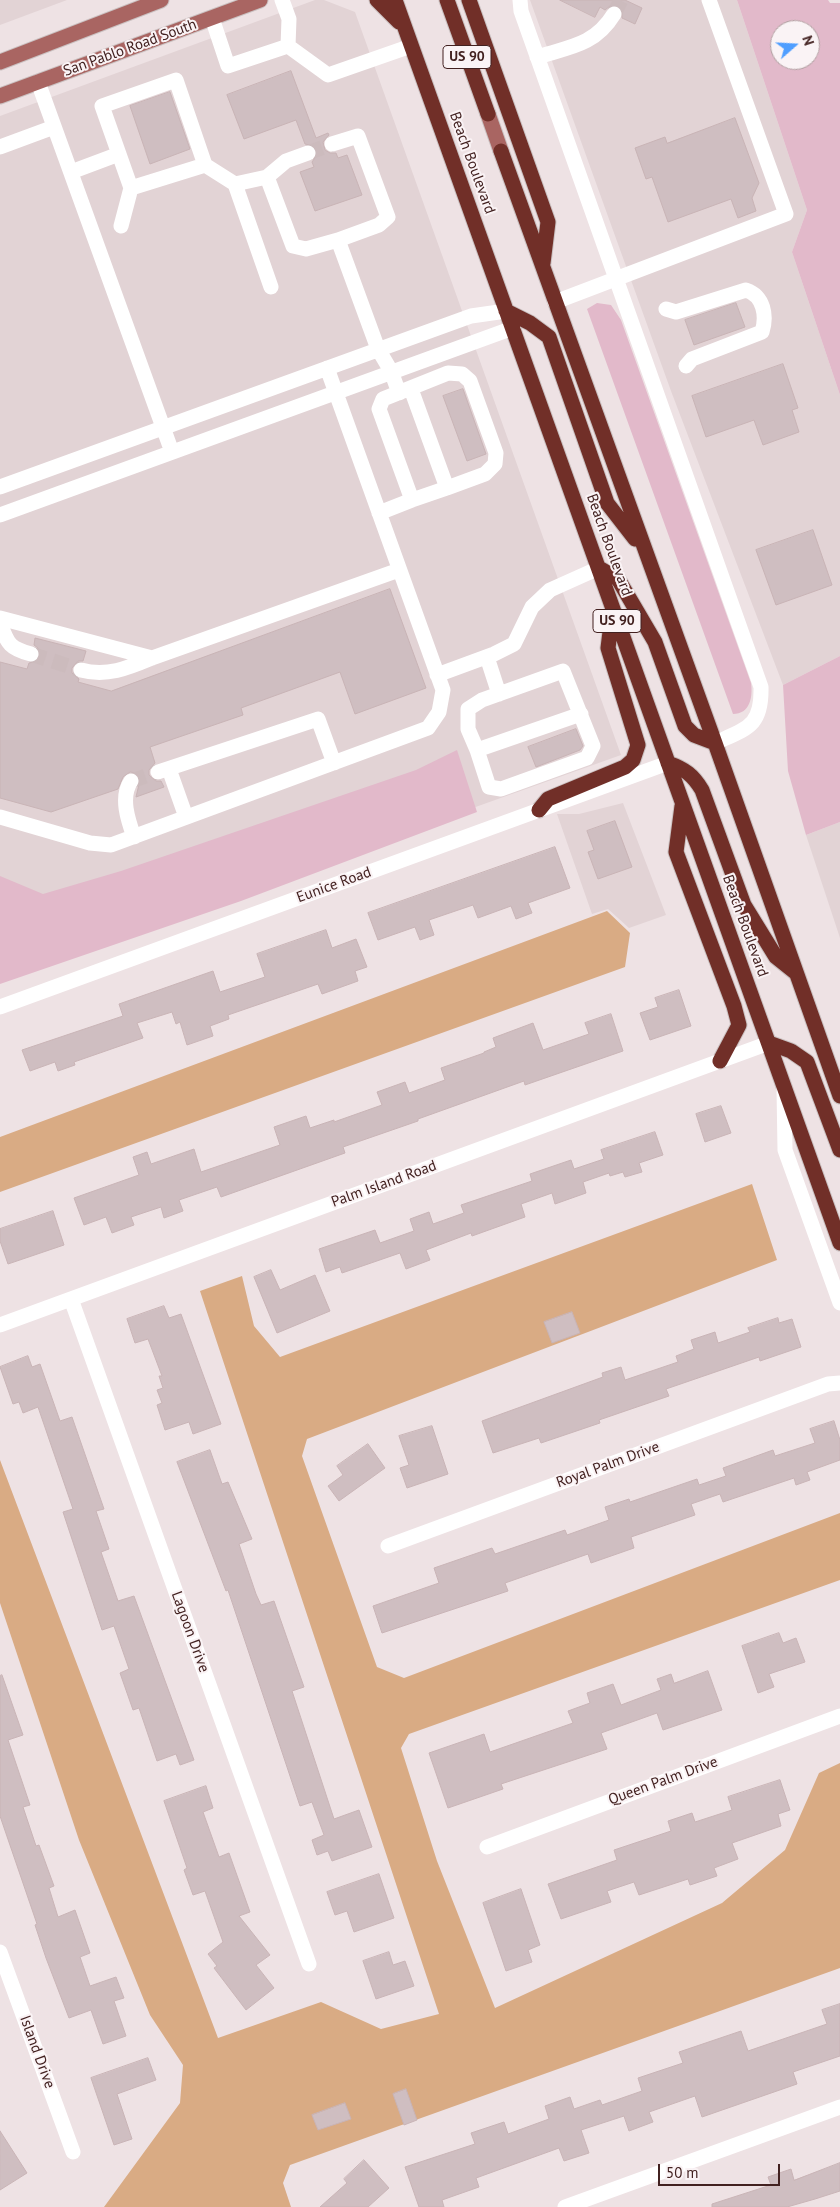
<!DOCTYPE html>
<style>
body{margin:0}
#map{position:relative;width:840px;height:2207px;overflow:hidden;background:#eee2e4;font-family:"PT Sans",sans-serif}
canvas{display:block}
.north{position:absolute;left:770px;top:20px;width:50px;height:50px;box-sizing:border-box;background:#faf3f5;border:1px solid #b09fa0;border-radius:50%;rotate:71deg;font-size:14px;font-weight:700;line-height:20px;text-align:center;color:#422120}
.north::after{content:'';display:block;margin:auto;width:18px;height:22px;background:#4f9eff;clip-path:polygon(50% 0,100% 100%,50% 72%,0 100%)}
.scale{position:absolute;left:658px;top:2164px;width:122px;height:22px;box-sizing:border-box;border:2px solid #422120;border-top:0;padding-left:6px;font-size:15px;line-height:18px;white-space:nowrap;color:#422120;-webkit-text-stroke:4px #faf3f5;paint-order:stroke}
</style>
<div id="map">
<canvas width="840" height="2207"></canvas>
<div class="north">N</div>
<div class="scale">50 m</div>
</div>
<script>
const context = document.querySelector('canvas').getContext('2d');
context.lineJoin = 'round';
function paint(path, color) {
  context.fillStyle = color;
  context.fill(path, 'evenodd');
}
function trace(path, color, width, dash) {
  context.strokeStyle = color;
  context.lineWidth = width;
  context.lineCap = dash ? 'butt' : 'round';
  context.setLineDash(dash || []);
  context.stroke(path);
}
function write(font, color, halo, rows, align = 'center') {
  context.font = font + ' "PT Sans",sans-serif';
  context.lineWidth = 4;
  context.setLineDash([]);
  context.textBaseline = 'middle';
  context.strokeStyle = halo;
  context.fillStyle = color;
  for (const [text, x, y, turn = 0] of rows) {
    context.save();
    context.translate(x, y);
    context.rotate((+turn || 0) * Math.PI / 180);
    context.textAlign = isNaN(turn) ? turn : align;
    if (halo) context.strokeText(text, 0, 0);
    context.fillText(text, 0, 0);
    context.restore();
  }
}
const built = new Path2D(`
 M0 0H67L0 25Z
 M315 0H324L355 12 621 755 0 977V116Z
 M530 0H737L807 210 792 252 840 395V656L783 685 671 391Z
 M623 803 666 915 629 928 608 909 592 914 557 814H579Z
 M840 822V938L806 835Z`);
const green = new Path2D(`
 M737 0H828L830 3H840V395L792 252 807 210ZM780 30H810V60H780Z
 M597 303 611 305 621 320 751 683C753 697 750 714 733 714L587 309Z
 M840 656V822L806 835 788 771 783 685Z
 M457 750 477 812 241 901 0 984V876L43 894 121 871 416 770Z`);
const water = new Path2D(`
 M607 911 630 933 625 967 0 1192V1137Z
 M752 1184 777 1260 307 1439 302 1456 377 1667 404 1678 840 1513V1580L409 1734 401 1748 437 1861 495 2008 722 1903 785 1850 819 1773 840 1763V1968L290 2165 283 2183 291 2207H104L180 2103 183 2065 150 2015 79 1840 0 1603V1460L218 2038 321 2002 381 2029 439 2014 200 1291 242 1276 254 1326 280 1357Z`);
const building = new Path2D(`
 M560 0H625L642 8 635 24 622 18V10L615 5 610 6 605 10 600 7 595 17Z
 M291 71 316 138 328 133 329 135 323 142 325 150 330 153H336L338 158 347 155 362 195 315 211 300 172 314 167 312 162 317 155V150L314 146 305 144 296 120 244 139 227 95Z
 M170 92 190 149 150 164 130 106Z
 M735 118 759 183 752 198 756 211 738 218 731 199 668 222 652 177 646 179 635 148 665 137 667 143Z
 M736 303 745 327 694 345 685 320Z
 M783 364 798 408 792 410 799 432 763 445 754 420 706 437 692 396Z
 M463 389 486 454 467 461 443 396Z
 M813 530 832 585 776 605 756 550Z
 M390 589 426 688 355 714 340 672 241 708 243 715 150 747 155 763 149 770V775L156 781H161L164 787 136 797 140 780 136 773 130 772 123 777 118 789 51 812 0 798V662L27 669 29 663 37 661 40 656 38 648 34 645 35 638 86 651 83 661H78L72 668V673L79 679 78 682 111 691Z
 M576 729 583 746 580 750 536 767 528 747Z
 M615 821 632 867 598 879 588 852 594 850 587 831Z
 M555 847 570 888 528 903 532 913 516 919 511 906 478 918 473 905 429 920 434 935 420 940 415 927 378 940 368 913Z
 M326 930 332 948 356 939 367 967 355 971 358 981 322 994 318 984 228 1015 229 1019 210 1026 213 1036 187 1045 180 1022 176 1024 172 1012 137 1023 143 1038 74 1062 75 1065 58 1071 55 1062 30 1071 22 1050 123 1016 119 1004 213 971 220 992 265 977 257 954Z
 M679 990 691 1026 650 1040 640 1013 658 1007 655 998Z
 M611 1014 623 1051 525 1085 524 1081 418 1119V1121L343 1147 345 1153 221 1197 217 1187 179 1200 183 1211 164 1218 161 1207 131 1217 134 1225 112 1233 106 1217 84 1225 74 1198 139 1175 133 1157 147 1152 151 1164 194 1149 201 1172 280 1145 274 1127 306 1116 310 1128 334 1120V1122L382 1105 377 1092 405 1082 409 1093 445 1080 441 1068 484 1053V1052L496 1047 493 1038 533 1023 543 1050 589 1034 585 1023Z
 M721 1106 731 1133 705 1142 696 1114Z
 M655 1132 663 1155 639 1163 642 1172 625 1177 623 1172 610 1176 609 1173 583 1182 586 1193 555 1204 552 1193 521 1204 525 1217 472 1236 471 1233 426 1250 430 1260 406 1269 400 1253 342 1273 340 1267 326 1272 319 1249 375 1230 380 1243 414 1231 410 1219 429 1212 433 1224 464 1213 461 1205 532 1181 530 1174 571 1160 574 1169 604 1159 601 1150Z
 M53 1211 64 1245 8 1264 0 1241V1229Z
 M271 1270 280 1290 315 1275 330 1311 277 1333 254 1277Z
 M164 1306 169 1318 181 1314 221 1424 193 1434 189 1422 165 1430 157 1405 162 1403 157 1390 163 1388 159 1376H162L148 1339 135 1343 127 1319Z
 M572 1312 580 1333 552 1343 544 1322Z
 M778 1318 779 1323 792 1319 801 1347 760 1361 759 1357 666 1389 669 1396 599 1420 600 1423 541 1443 539 1438 493 1453 482 1421 603 1377 602 1373 621 1367 625 1380 678 1362 676 1356 694 1349 691 1340 715 1332 718 1343 750 1332 748 1328Z
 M28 1356 32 1367 40 1364 60 1421 72 1417 104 1509 96 1511 109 1549 101 1552 118 1601 134 1596 194 1760 180 1765 176 1754 157 1761 139 1708 133 1710 120 1673 129 1669 114 1626 102 1630 63 1512 73 1509 38 1407 23 1413 19 1402 13 1404 0 1367Z
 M834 1421 840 1440V1460L807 1472 810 1480 796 1485 794 1478 723 1502 720 1494 691 1504 695 1515 631 1537 634 1548 591 1563 588 1554 505 1583 508 1591 382 1633 373 1606 439 1583 434 1568 492 1548 495 1554 565 1530 567 1535 609 1520 605 1507 629 1499 630 1502 697 1479 699 1485 726 1476 723 1468 773 1450 775 1456 815 1443 810 1429Z
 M432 1426 448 1474 407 1488 400 1468 409 1465 399 1436Z
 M368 1444 385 1468 339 1501 328 1486 343 1475 337 1466Z
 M210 1450 222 1484 228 1482 252 1539 239 1544 256 1594 261 1605 274 1601 304 1687 292 1691 334 1819 359 1810 372 1847 332 1861 328 1851 317 1855 312 1840 324 1835 312 1802 300 1806 228 1590 226 1591 177 1462Z
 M779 1633 783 1643 796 1638 805 1662 769 1674 774 1687 758 1693 742 1646Z
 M708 1671 722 1710 663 1730 657 1713 601 1733 607 1749 501 1784 503 1789 448 1808 429 1753 484 1734 490 1752 573 1723 568 1711 590 1703 587 1693 613 1684 621 1705 661 1690 657 1679 671 1674 674 1683Z
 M2 1675 23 1735 8 1740 30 1805 23 1807 36 1846 39 1845 54 1886 49 1888 58 1917 75 1910 90 1953 80 1957 90 1986 116 1977 124 1998 114 2001 126 2036 103 2044 91 2010 69 2018 46 1958 35 1925 37 1924 0 1816V1676Z
 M780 1780 790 1810 778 1814 781 1826 732 1843 738 1859 714 1868 717 1876 690 1885 688 1879 639 1895 634 1882 607 1891 611 1902 561 1919 548 1884 617 1860 614 1850 671 1831 668 1821 692 1813 695 1822 732 1810 728 1797Z
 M206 1786 213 1808 203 1812 219 1857 229 1853 250 1912 239 1916 270 1955 256 1965 274 1988 246 2010 214 1968 217 1966 208 1954 223 1942 205 1891 193 1895 184 1870 187 1868 164 1801Z
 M379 1874 394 1918 354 1932 347 1911 335 1915 327 1892Z
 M521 1889 540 1945 528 1950 532 1962 506 1971 483 1903Z
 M389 1952 393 1965 405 1961 414 1986 376 1999 363 1961Z
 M840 2004V2056L793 2072 797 2084 702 2117 695 2096 649 2112 653 2122 629 2131 624 2116 581 2130 589 2153 564 2161 559 2148 476 2178 479 2187 442 2200 444 2207H419L405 2167 475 2144 471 2133 504 2122 508 2134 549 2119 545 2106 570 2097 574 2109 600 2100 602 2105 642 2091 638 2078 683 2063 679 2052 741 2031 748 2051 827 2024 822 2010Z
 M148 2058 156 2080 117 2094 132 2139 114 2145 91 2078Z
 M406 2089 417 2120 404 2125 393 2094Z
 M345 2103 351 2119 318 2130 312 2115Z
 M0 2131 27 2173 0 2190Z
 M364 2160 389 2188 368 2207H320L347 2183 344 2179Z
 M840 2163V2191L815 2199 787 2207H712V2204L771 2185 768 2177 791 2169 794 2180Z`);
const minorTunnel = new Path2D(`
 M614 14 621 0
 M308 153 332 144
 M31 654 81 670
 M131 781 158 772`);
const minor = new Path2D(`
 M282 0 289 19 288 46
 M520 0 521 11 761 687C762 726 748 728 715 743
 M212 18 228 66 288 46 328 75 411 46
 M537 57C570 47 595 45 614 14
 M38 82 172 452
 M332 144 358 136 388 217 379 225 338 240
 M0 147 54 127
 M205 165 131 188 102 106 176 80 205 165 235 184
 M71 172 119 154
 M267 177 286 161 308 153
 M121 226 131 188
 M271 287 235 184 267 177 293 246 306 249 338 240 378 349 391 371 399 393
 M555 302 786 214 709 0
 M666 309 676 312 746 290C764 296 767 316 762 332L692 359 686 366
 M411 389 447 488 412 500 379 409 383 399 448 373 462 374 470 381 496 453 495 464 485 474 447 488
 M0 487 471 316 506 311
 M379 513 412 500
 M0 515 513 328
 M0 618 152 658 399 570
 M0 623C8 644 9 648 31 654
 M487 657 499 694
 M81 670C107 677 128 668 152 658
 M437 675 494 654 514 644 532 607 550 590 599 568
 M477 750 489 787 501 789 587 758 593 746 563 671 482 700 468 709V729L477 750 581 714
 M169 769 186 817
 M158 772 318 719 334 763
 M131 781C120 797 128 820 134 837
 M0 817 90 843 111 845 428 728 439 712 443 690 327 368
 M0 1007 668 763
 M784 1089 785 1150 840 1303
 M71 1299 309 1964
 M0 1325 769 1043
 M388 1546 828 1384 840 1383
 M487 1847 840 1716
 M0 1952 73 2152
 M565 2207 840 2107`);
const major = new Path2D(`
 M0 62 161 0
 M0 96 260 0
 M488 114 501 151`);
const highway = new Path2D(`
 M377 0 399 22
 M395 0 840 1243
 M447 0 488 114
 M469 0 548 222 543 263
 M501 151 715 743 840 1096
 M506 311 530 323 549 337 607 503 635 539
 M599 568 618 579 655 642 685 726 694 735 715 743
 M668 763C685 769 693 775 702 790L744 905 776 957 796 973
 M682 806 676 852 734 1006 739 1025 720 1061
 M539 810 548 799 625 767 633 760 638 745 608 648 610 632 616 618
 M769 1043 791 1051 807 1062 840 1150`);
const shields = [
 [467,57,48],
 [617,621,48]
];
const shieldNames = [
 ["US 90",467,57],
 ["US 90",617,621]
];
const streetNames = [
 ["San Pablo Road South",130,48,-20],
 ["Beach Boulevard",472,163,70],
 ["Beach Boulevard",609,545,70],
 ["Eunice Road",334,885,-20],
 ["Beach Boulevard",745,926,70],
 ["Palm Island Road",384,1184,-20],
 ["Royal Palm Drive",608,1465,-20],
 ["Lagoon Drive",190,1632,70],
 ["Queen Palm Drive",663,1781,-20],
 ["Island Drive",37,2052,70]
];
paint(built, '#e2d3d5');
paint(green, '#e2b9ca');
paint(water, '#d9ab84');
paint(building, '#cfbec1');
trace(building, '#c9b4b6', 1);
trace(minorTunnel, '#ccbbbd', 15, [15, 8]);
trace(major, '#cac1c1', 17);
trace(highway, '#cac1c1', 17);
trace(minor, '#fff', 15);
trace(major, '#a96562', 15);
trace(highway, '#712f28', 15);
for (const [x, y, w] of shields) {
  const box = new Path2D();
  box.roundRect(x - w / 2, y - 11.5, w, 23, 4);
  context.fillStyle = '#faf3f5';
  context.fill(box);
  trace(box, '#422120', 1);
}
write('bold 14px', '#422120', null, shieldNames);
write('15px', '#422120', '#faf3f5', streetNames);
</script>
